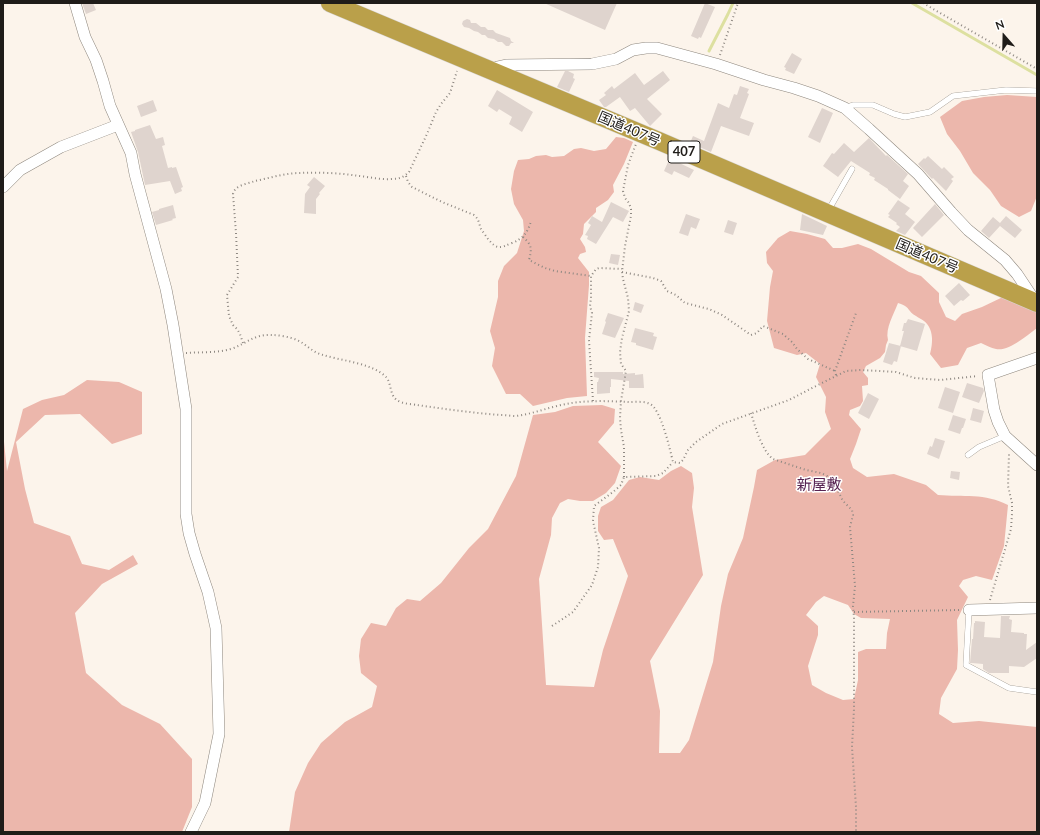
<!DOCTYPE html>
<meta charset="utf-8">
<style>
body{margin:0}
#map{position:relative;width:1040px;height:835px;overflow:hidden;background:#fcf4eb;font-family:Lato,sans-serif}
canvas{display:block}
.frame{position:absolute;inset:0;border:4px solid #1f1c19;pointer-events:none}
.north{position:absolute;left:984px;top:16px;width:40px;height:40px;-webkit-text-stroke:3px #fff;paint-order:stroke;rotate:340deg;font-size:11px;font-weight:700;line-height:16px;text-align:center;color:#1f1c19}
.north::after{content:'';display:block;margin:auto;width:14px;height:18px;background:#1f1c19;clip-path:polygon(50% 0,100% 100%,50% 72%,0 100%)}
</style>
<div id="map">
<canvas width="1040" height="835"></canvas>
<div class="frame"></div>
<div class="north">N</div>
</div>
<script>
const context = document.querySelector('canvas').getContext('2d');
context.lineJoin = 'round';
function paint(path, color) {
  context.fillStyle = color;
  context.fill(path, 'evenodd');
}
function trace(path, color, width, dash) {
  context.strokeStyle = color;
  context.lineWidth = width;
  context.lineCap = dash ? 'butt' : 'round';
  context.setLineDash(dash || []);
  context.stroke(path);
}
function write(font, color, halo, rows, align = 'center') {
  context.font = font + ' Lato,"Noto Sans JP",sans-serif';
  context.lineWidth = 3;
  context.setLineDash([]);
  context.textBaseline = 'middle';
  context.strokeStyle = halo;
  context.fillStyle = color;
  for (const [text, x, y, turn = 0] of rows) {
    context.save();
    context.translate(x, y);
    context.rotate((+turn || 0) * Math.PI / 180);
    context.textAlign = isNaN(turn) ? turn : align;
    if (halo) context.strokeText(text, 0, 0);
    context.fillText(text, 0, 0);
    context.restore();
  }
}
const green = new Path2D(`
 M1007 95 1037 97V196L1031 211 1019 217 1001 206 990 190 973 173 960 151 947 134 940 117 962 101 984 97Z
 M616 137 624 138 633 142 624 164 613 185 614 192 608 200 596 208V212L584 224 583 234 580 239 585 247 586 252 580 254 578 258 589 272V285L585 338 587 396 567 398 533 406 520 394H506L492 366 495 348 490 331 498 297V281L504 266 517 253 524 231 523 220 514 204 511 189 514 171 518 160 529 159 536 156 546 155 552 157 564 156 574 149 581 148 594 151 606 149Z
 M790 231 807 234 825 239 833 248H842L858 244 871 249 909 272 921 276 939 293V302L946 317 955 321 962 314 982 307 1005 296 1037 311V328C1028 335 1008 352 996 349 991 348 986 345 981 343L967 348 958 365 941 368 930 354C933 343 934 329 924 321 922 319 918 318 916 316 907 311 911 307 898 303 894 314 885 328 888 340L886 345 885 352 880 358 866 366 863 372 868 378V385L862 386 863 401 860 406 850 410 849 415 861 429 856 444 850 459 853 468 867 477 894 474 926 485 938 495C963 497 985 493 1008 505L1004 546 992 580 976 576 963 580 959 586 968 597 957 620 958 650 957 669 941 698 939 714 953 723 979 721 1037 727V832H289L295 792 308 763 321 743 345 722 372 707 377 686 361 673 359 656 361 639 371 623 386 626 396 608 407 599 420 601 441 583 469 548 488 529 516 476 533 415 555 412 573 406 602 405 615 409 614 423 598 442 621 466 615 483 606 493 593 501H580L568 499 560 503 552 518 551 535 539 579 546 685 594 687 603 650 628 576 613 539 604 540 598 531V516L601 507 613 500 629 480 640 477 659 480 671 471 681 466 692 473 694 488 692 507 703 575 650 661 660 711 659 753H680L689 740 713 662 721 606 728 574 743 538 754 487 757 470 775 460 805 455 831 429 825 412 826 397 816 377 820 364 806 353 797 355 774 348 767 321 770 287 773 271 767 263 766 252 778 238ZM824 596 848 605 854 614 861 618 890 619 887 633 886 649H866L858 652V680L854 699 843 700 826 693 812 685 808 666 818 635V626L806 615 816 602Z
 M87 380 119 382 142 392V434L112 444 80 414 45 415 16 442 25 489 34 523 70 536 82 564 109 570 133 555 138 564 102 584 75 613 86 673 122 705 160 724 192 759V807L182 832H3V432L7 471 23 409 42 400 64 395Z`);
const stream = new Path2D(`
 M912 3 1037 75
 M709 51 728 14 733 3`);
const building = new Path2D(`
 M82 3H93L96 10 86 14Z
 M544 3H617L605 30Z
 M705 3 715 7 701 38 699 37 698 39 691 36Z
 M467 19 470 20 471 23H476L481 27H485L488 30H493L496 33 510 38 511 41 514 43H511L509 46H506L502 42H498L494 39 488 38 485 35H482L478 32 474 31 469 28 464 27 462 24 463 21Z
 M792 53 802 59 794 74 785 70 786 68 784 67Z
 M565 71H568L574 74 573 78 575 79 569 92 557 87Z
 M663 71 670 80 647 99 662 114 650 126 635 108 630 111 620 97 606 107H604L599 100 606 95 604 93 612 86 614 89 635 73 644 85Z
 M740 86 749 89 747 93 749 94 740 118 754 123 749 136 721 126 711 152 690 143 693 136 704 141 718 103 729 108 734 94 737 95Z
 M497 90 533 112 522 132 509 124 512 117 499 109 497 112 488 106Z
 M153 100 157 111 141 117 137 106Z
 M822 108 833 113 820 143 808 137Z
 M150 125 156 139 163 137 165 145 162 146 168 168 172 167V168L176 167 183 187 181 188 182 191 175 194 170 181 145 185 138 152 131 132 135 131V130Z
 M869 138 886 156 887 155 908 174 903 181 909 186 900 199 888 190V189L874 180 875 178 869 175 870 173 851 161 838 177 823 166 832 153 834 154 844 143 854 152Z
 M928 156 942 169 944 167 954 177 951 179 953 181 946 191 933 178 932 179 918 164 924 158 925 159Z
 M671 159 694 170 689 178 674 171 672 175 664 171 668 162 669 163Z
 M314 177 325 186 319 193 320 194 316 199V214L304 213 305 194 310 187 307 185Z
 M898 200 910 208 905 214 915 222 905 235 896 231 900 227 896 224 897 223 888 217 890 215 888 214Z
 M611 202 629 211 623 222 613 217 596 244 587 239 588 236 585 235 591 225 588 223 592 216 602 222Z
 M935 204 944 215 922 237 913 228Z
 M173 205 176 218 172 219 173 220 156 225 152 212 159 210V209Z
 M686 214 700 219 696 229 691 227 688 236 679 233Z
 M802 214 827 226 823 235 800 230Z
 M1006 216 1022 230 1015 238 1000 226 989 238 981 231 993 217 1000 223Z
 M728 220 737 223 733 235 724 232Z
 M611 254 620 255 618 265 609 263Z
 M959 283 970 295 963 301 961 300 954 306 945 296Z
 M635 302 644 305 641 313 633 310Z
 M608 313 624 318 615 338 602 334 606 322 605 321Z
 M908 319 925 324 917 351 900 346 904 331H902L904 323H906Z
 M635 328 654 333 653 336 657 337 653 350 636 345V343L631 342Z
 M889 343 901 346 897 362 894 361 892 365 883 362Z
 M594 372H623V374L635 373V375L643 374 644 388H629V381L611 379V387H610V393L597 394V382H598L599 378 594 377Z
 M967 383 983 388 984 391 979 403 962 397Z
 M945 387 960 392 953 413 938 408Z
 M868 393 879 399 869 419 858 413Z
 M973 408 984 411 981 423 970 420Z
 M953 415 966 419 963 428H962L960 434 948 430Z
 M935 438 945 441 939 459 927 454 930 446 932 447Z
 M951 471 960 472 959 480 950 478Z
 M1001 616H1010L1009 619 1012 620 1011 632 1024 633V634H1027L1026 650 1037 642V658L1024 667 1009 666V673H989L983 669V664L972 663H970L972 639H973L974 623H975V621L985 622 984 637 1000 638Z`);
const path = new Path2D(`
 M923 3 1037 69
 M720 55 738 3
 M406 176 408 182 412 187 442 202 474 215C479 219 479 224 481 229 483 232 486 236 488 239 497 250 500 248 512 243 523 239 528 232 531 221
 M523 237C532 245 532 249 529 260L545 268 555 271 591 276
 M622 272 653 278 661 281 667 291 676 295 685 303 709 309 722 315 751 335 757 333 763 326 783 334 792 342 797 349 808 359 835 371
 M243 343 240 334 237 329 233 325 229 316 227 295 238 277 236 233 233 194C235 185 247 184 255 181 270 178 285 173 300 173 319 172 340 173 359 176 370 177 381 180 392 179 399 179 404 177 409 172L427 134 436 112 441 104 450 93 457 71
 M186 353C201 352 217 353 231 349 246 344 254 334 271 335 279 335 290 337 297 340 306 344 311 351 320 354 340 361 369 362 385 376 392 382 389 395 397 400 402 404 412 404 417 405 445 409 473 413 501 415 506 415 511 416 516 416 533 414 549 407 566 404 586 400 609 401 629 402 636 402 645 401 650 404 661 409 670 450 673 462L680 463 683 460 688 450 696 442 722 424 789 400 816 386 846 371 861 370 896 372 915 378 940 380 978 376
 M836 375 835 371 856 313
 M593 401 590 356 589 340 592 313 590 306 591 298V276L596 269 599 268 622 269
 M751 413C755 426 762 451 773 459L806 470 821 473 829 477 833 481 843 501 852 510 853 515 850 527 855 586 853 606 854 618V709L852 747 856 807V832
 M624 477V447L621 430 620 418 621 401 626 371 621 364 620 352 622 338 629 311 628 298 623 279 622 272 625 246 631 216V209L629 203 625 198 623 191 628 165 636 144
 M990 600 1011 529 1012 514V503L1008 486 1009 454
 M854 612 959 610
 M552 626 573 612 592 585 598 567 599 548 593 521 594 506 613 492 621 485 624 477 656 476 663 473 673 462`);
const service = new Path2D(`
 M845 108 853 105H873L894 114 905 117 930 112 953 96 1006 90 1037 91
 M828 211 852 169
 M968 455 979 447 1005 436
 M969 610 966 665 1009 688 1037 692`);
const minor = new Path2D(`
 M75 3 85 37 96 60 103 81 110 106 131 153 135 174 166 289 173 325 186 409V514L189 533 195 554 208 592 216 628 219 734 205 803 191 832
 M492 71 497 67 506 65 592 64 616 59 633 50 646 48H657L716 64 764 80 794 88 818 96 845 108 869 129 918 174 951 212 968 230 1005 260 1017 274 1035 301
 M3 187 20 170 61 147 118 125
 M1037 358 988 375 994 410 998 422 1005 436 1037 465
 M969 610 1037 608`);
const trunk = new Path2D(`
 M330 3 659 141 1037 303`);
const shields = [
 [684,152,32]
];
const shieldNames = [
 ["407",684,152]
];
const streetNames = [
 ["国道407号",629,129,23],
 ["国道407号",927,256,23]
];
const neighbourhoodNames = [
 ["新屋敷",819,485]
];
paint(green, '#ecb7ac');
trace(stream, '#dde0a0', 3);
paint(building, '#dfd4ce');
trace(service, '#8e877e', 6);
trace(minor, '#8e877e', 12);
trace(trunk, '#d7d6d6', 19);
trace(path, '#8e8882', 2, [1, 3]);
trace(service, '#fff', 5.5);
trace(minor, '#fff', 11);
trace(trunk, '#baa04a', 18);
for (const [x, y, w] of shields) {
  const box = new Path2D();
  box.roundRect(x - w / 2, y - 11, w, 22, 3);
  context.fillStyle = '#fff';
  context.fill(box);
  trace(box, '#1f1c19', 1);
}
write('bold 13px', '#1f1c19', null, shieldNames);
write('14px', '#1f1c19', '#fff', streetNames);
write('15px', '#572352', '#fff', neighbourhoodNames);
</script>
